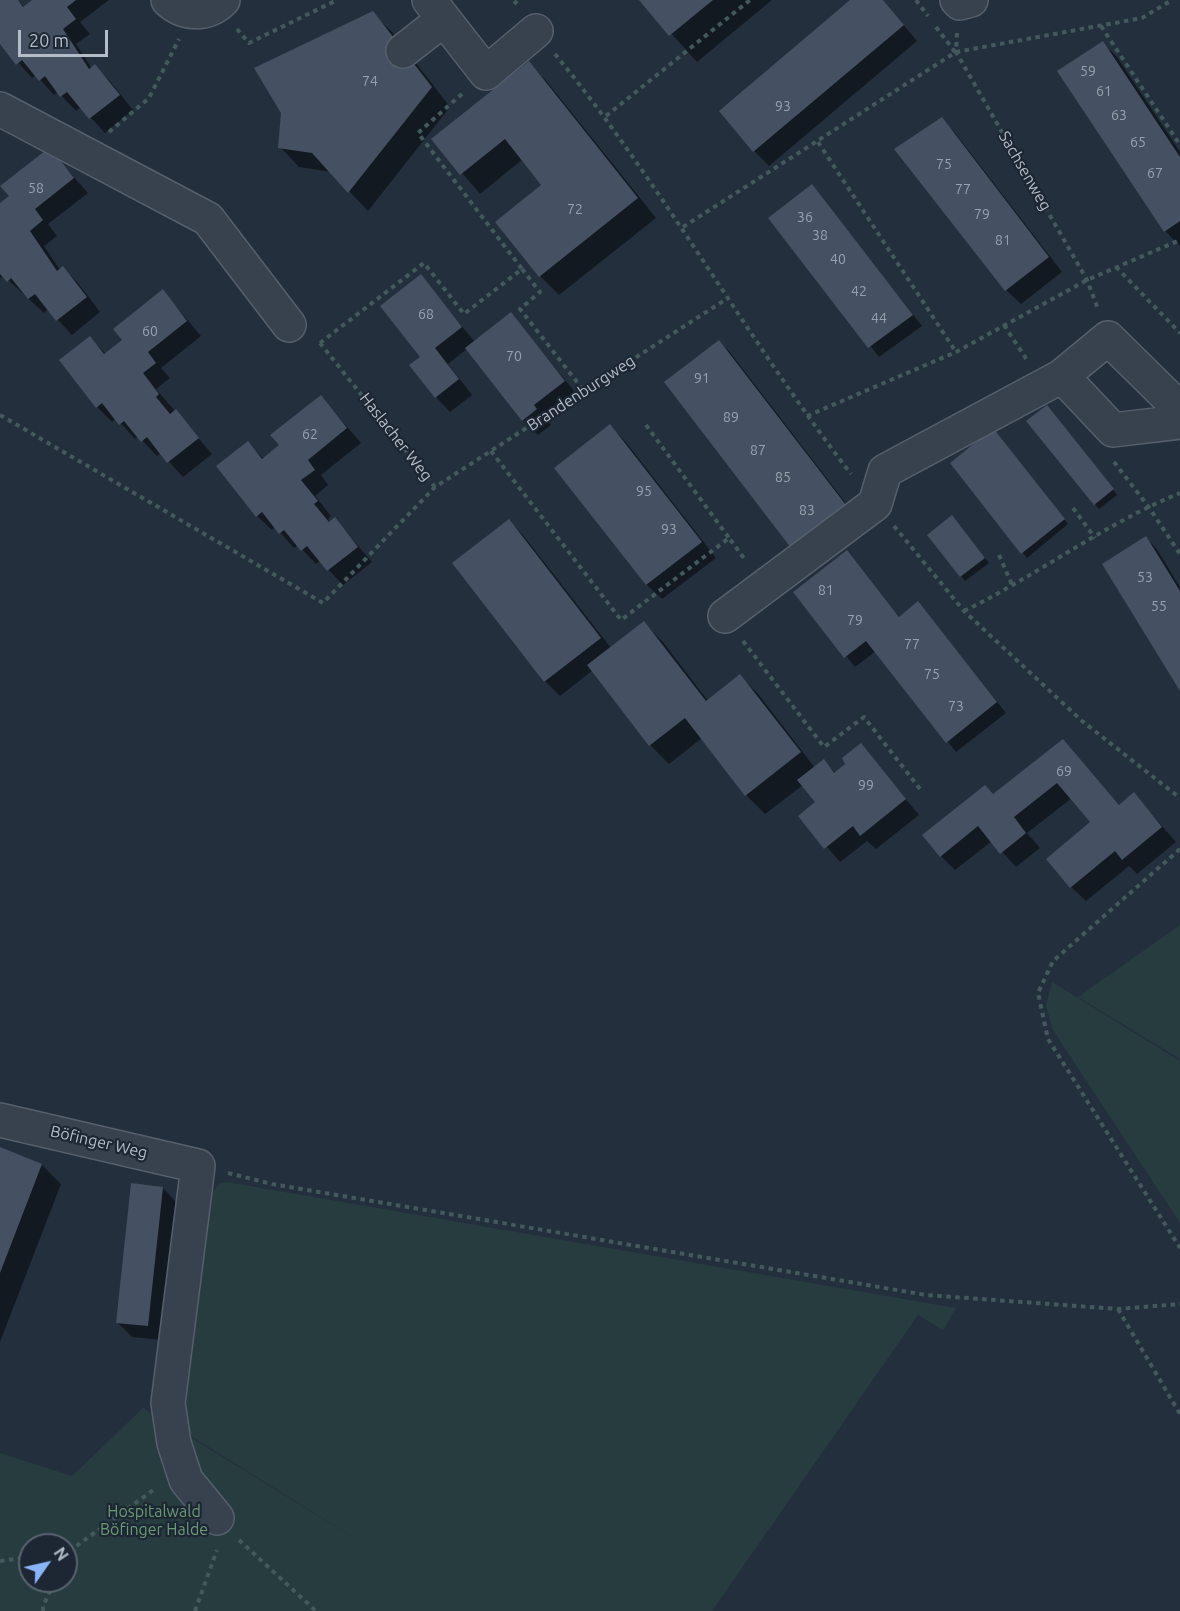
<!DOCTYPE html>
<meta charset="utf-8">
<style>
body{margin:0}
#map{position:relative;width:1180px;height:1611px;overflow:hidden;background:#242f3e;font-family:Ubuntu,sans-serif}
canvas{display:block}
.north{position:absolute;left:18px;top:1533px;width:60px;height:60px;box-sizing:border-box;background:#1d2633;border:2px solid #59626f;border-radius:50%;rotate:56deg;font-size:16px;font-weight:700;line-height:24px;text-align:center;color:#b4bcc9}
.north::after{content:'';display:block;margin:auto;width:21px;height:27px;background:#8ab4f8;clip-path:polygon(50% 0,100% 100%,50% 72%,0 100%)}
.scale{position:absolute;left:18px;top:30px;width:90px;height:27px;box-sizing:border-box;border:3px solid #b4bcc9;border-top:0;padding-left:8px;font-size:18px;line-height:21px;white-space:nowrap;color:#b4bcc9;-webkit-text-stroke:4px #1d2633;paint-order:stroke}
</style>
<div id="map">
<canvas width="1180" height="1611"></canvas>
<div class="north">N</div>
<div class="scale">20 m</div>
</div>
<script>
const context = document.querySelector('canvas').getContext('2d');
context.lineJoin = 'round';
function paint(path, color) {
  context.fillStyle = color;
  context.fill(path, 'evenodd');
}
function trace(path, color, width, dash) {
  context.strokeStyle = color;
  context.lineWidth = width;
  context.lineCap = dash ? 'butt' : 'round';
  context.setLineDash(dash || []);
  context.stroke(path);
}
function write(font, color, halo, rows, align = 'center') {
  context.font = font + ' Ubuntu,sans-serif';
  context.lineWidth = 4.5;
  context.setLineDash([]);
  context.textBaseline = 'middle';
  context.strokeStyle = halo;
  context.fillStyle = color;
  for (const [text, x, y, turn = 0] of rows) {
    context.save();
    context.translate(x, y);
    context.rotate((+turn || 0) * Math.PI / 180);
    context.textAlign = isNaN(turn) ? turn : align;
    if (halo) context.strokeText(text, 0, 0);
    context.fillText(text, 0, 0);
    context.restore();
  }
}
const green = new Path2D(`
 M1180 925V1059L1078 997Z
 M1052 982 1180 1061V1223L1053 1030 1046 1006Z
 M227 1182 956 1308 943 1330 918 1315 712 1611H0V1453L72 1476 143 1408 372 1549 178 1428 175 1400 213 1192 220 1183ZM30 1545H66V1581H30Z`);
const shadow = new Path2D(`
 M0 0H18L25 8 35 0H109L80 22 90 34 76 44 92 69 95 66 110 81 133 110 105 133 81 107 76 111 58 92 54 95 36 75 32 78 0 42Z
 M641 0H772L697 62Z
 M852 0H883L917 41 769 166 754 151Z
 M372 13 392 32 450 107 368 211 331 172 299 167 280 147Z
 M1103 43 1117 57 1180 152V246L1165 231Z
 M529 63 548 83 656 218 559 295 540 276 543 185 523 159 480 194 434 140Z
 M942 119 956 134 1062 272 1021 304 1006 290Z
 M49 149 88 193 48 224 57 236 44 246 60 270 63 268 78 283 100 312 72 335 48 309 44 313 4 276 0 278V205L11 196Z
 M812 186 922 326 879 357 770 219Z
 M420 276 475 342 511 314 579 397 548 421 551 425 538 435 523 420 468 348 448 364 472 395 450 412 436 397 422 357Z
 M163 291 201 336 161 368 170 378 156 389 212 454 183 477 161 453 157 456 138 436 135 439 116 418 112 422 97 407 90 338 106 354 124 340Z
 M719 342 729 351 855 515 666 382Z
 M321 397 361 443 321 475 328 485 315 496 331 516 328 519 330 523 335 519 372 562 343 585 320 561 316 564 298 545 294 548 275 527 272 530 257 516 248 443 264 459 281 446Z
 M1051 411 1117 495 1099 509 1029 421Z
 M610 426 625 441 716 558 662 599 647 585 556 468Z
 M998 435 1068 524 1027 558 952 464Z
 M509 521 523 535 611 648 644 623 663 642 708 701 740 676 759 695 815 768 823 761 835 773 847 764 861 745 919 815 876 849 867 841 840 862 800 816 817 803 803 785 765 814 746 795 702 738 669 764 650 745 593 670 560 696 545 681 454 563Z
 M956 521 989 563 965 581 961 576Z
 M1146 538 1156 548 1180 587V688Z
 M856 562 900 618 918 603 927 613 1006 713 956 752 876 651 855 667 795 592Z
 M1063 741 1120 806 1134 794 1176 842 1137 874 1129 866 1086 901 1071 887 1092 823 1072 798 1027 833 1040 848 1016 867 992 841 955 870 941 856 994 795Z
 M0 1149 42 1165 61 1184 0 1342Z
 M163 1188 177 1203 162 1340 132 1337 117 1322Z`);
const building = new Path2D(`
 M0 0H18L23 7 32 0H76L67 7 76 19 63 29 89 69 95 64 120 95 89 119 67 92 60 97 45 76 39 81 22 60 16 65 0 44Z
 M639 0H713L669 36Z
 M850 0H883L904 25 753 152 719 111Z
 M373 11 432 87 348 193 312 153 278 148 281 113 254 68Z
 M1103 41 1180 157V221L1164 232 1057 71Z
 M529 61 638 198 539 277 495 222 541 185 505 139 460 175 431 139Z
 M942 117 1049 257 1005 291 894 149Z
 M50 147 74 178 35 209 43 220 30 231 57 271 63 266 87 297 56 321 35 294 28 299 11 278 7 282 0 274V203L9 196 0 186Z
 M812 184 913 315 868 348 768 218Z
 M421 274 462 327 435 348 459 379 435 398 409 365 420 357 380 306Z
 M163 289 187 321 148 352 156 363 143 373 159 394 156 397 170 414 176 409 199 438 167 463 147 437 141 442 124 421 119 425 102 403 96 408 59 360 90 336 104 354 122 340 113 329Z
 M511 312 565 381 534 405 537 409 522 421 465 348Z
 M719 340 846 505 791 548 664 382Z
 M321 395 347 428 308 460 315 470 301 480 318 501 314 504 329 522 335 517 358 547 327 571 307 546 301 551 284 530 279 534 262 512 256 517 216 466 248 441 262 459 279 445 270 435Z
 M1047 405 1114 489 1094 505 1026 421Z
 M610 424 702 542 646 585 554 468Z
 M993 428 1065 519 1021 554 950 463Z
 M952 515 985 558 960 577 927 535Z
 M509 519 601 638 544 682 452 563Z
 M1146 536 1180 591V691L1102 564Z
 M847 550 899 617 918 601 997 702 946 743 866 641 844 658 793 592Z
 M644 621 706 701 740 674 801 752 745 796 685 718 649 746 587 665Z
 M1063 739 1119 805 1134 792 1162 827 1122 860 1115 851 1070 888 1046 859 1090 822 1057 783 1014 817 1026 833 1000 854 978 826 940 857 922 835 985 785 993 794Z
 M861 743 906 799 860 836 853 826 824 849 798 816 815 802 797 780 824 759 834 773 845 764 842 758Z
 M0 1147 42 1164 0 1273Z
 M131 1183 163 1187 148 1326 116 1323Z`);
const path = new Path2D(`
 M916 0 928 16
 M514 4 518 0
 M1101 26 1180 145
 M936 27 955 52
 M237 29 249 43 337 0
 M957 33 956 52 1087 280 1098 309
 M555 54C664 187 746 338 851 474
 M606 116 750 0
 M109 132 149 98 179 39
 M818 142 956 352
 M683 227 956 52 1142 18 1172 0
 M1116 267 1180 333
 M522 269 540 292 520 309 584 391
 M1004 325 1027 360
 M320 343 424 263 464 314 522 269 418 133 463 93
 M320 343 435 487
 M0 415 323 603 435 487 728 298
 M807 416 956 352 1087 280 1180 240
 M646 425 729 538
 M491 451 621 620 729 538 746 561
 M1114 462 1148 506 1180 554
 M1073 508 1095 538
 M894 526 964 611 1082 721 1180 798
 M999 555 1013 587
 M964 611C1038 575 1104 524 1180 493
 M743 641 824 747 864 717 920 789
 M1180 849 1053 961 1038 993 1048 1039 1180 1248
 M228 1173 272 1184 926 1295 1118 1309 1180 1304
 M1118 1309 1180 1414
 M239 1540 316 1611
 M66 1560 71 1550 156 1488
 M0 1561 30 1557
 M43 1611V1606L55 1581
 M195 1611 217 1550`);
const minor = new Path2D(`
 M168 0C184 15 207 16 223 0
 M429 0 486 73 536 31
 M957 0 960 3 971 0
 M403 51 444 19
 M0 109 208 219 289 325
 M1180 409 1108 338 1062 376 1113 430 1180 422
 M725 616 875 504 885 471 1062 376
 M0 1120 198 1166 168 1403 174 1443 186 1480 217 1518`);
const numberNames = [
 ["59",1088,71],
 ["74",370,81],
 ["61",1104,91],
 ["93",783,106],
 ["63",1119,115],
 ["65",1138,142],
 ["75",944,164],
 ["67",1155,173],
 ["58",36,188],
 ["77",963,189],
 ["72",575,209],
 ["79",982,214],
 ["36",805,217],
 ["38",820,235],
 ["81",1003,240],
 ["40",838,259],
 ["42",859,291],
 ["68",426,314],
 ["44",879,318],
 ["60",150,331],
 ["70",514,356],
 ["91",702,378],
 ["89",731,417],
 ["62",310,434],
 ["87",758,450],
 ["85",783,477],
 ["95",644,491],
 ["83",807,510],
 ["93",669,529],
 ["53",1145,577],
 ["81",826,590],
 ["55",1159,606],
 ["79",855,620],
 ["77",912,644],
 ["75",932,674],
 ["73",956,706],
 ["69",1064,771],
 ["99",866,785]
];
const streetNames = [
 ["Sachsenweg",1025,171,60],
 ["Brandenburgweg",581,393,-33],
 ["Haslacher Weg",396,437,52],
 ["Böfinger Weg",99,1142,13]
];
const parkNames = [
 ["Hospitalwald",154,1512],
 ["Böfinger Halde",154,1530]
];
paint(green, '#263c3f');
paint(shadow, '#0007');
paint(building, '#455162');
trace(minor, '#565f6c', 36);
trace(path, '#44595c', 4, [4.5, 4.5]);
trace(minor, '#38414e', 33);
write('14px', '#98a1af', null, numberNames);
write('16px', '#b4bcc9', '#1d2633', streetNames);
write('16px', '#6b9a76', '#1d2633', parkNames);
</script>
